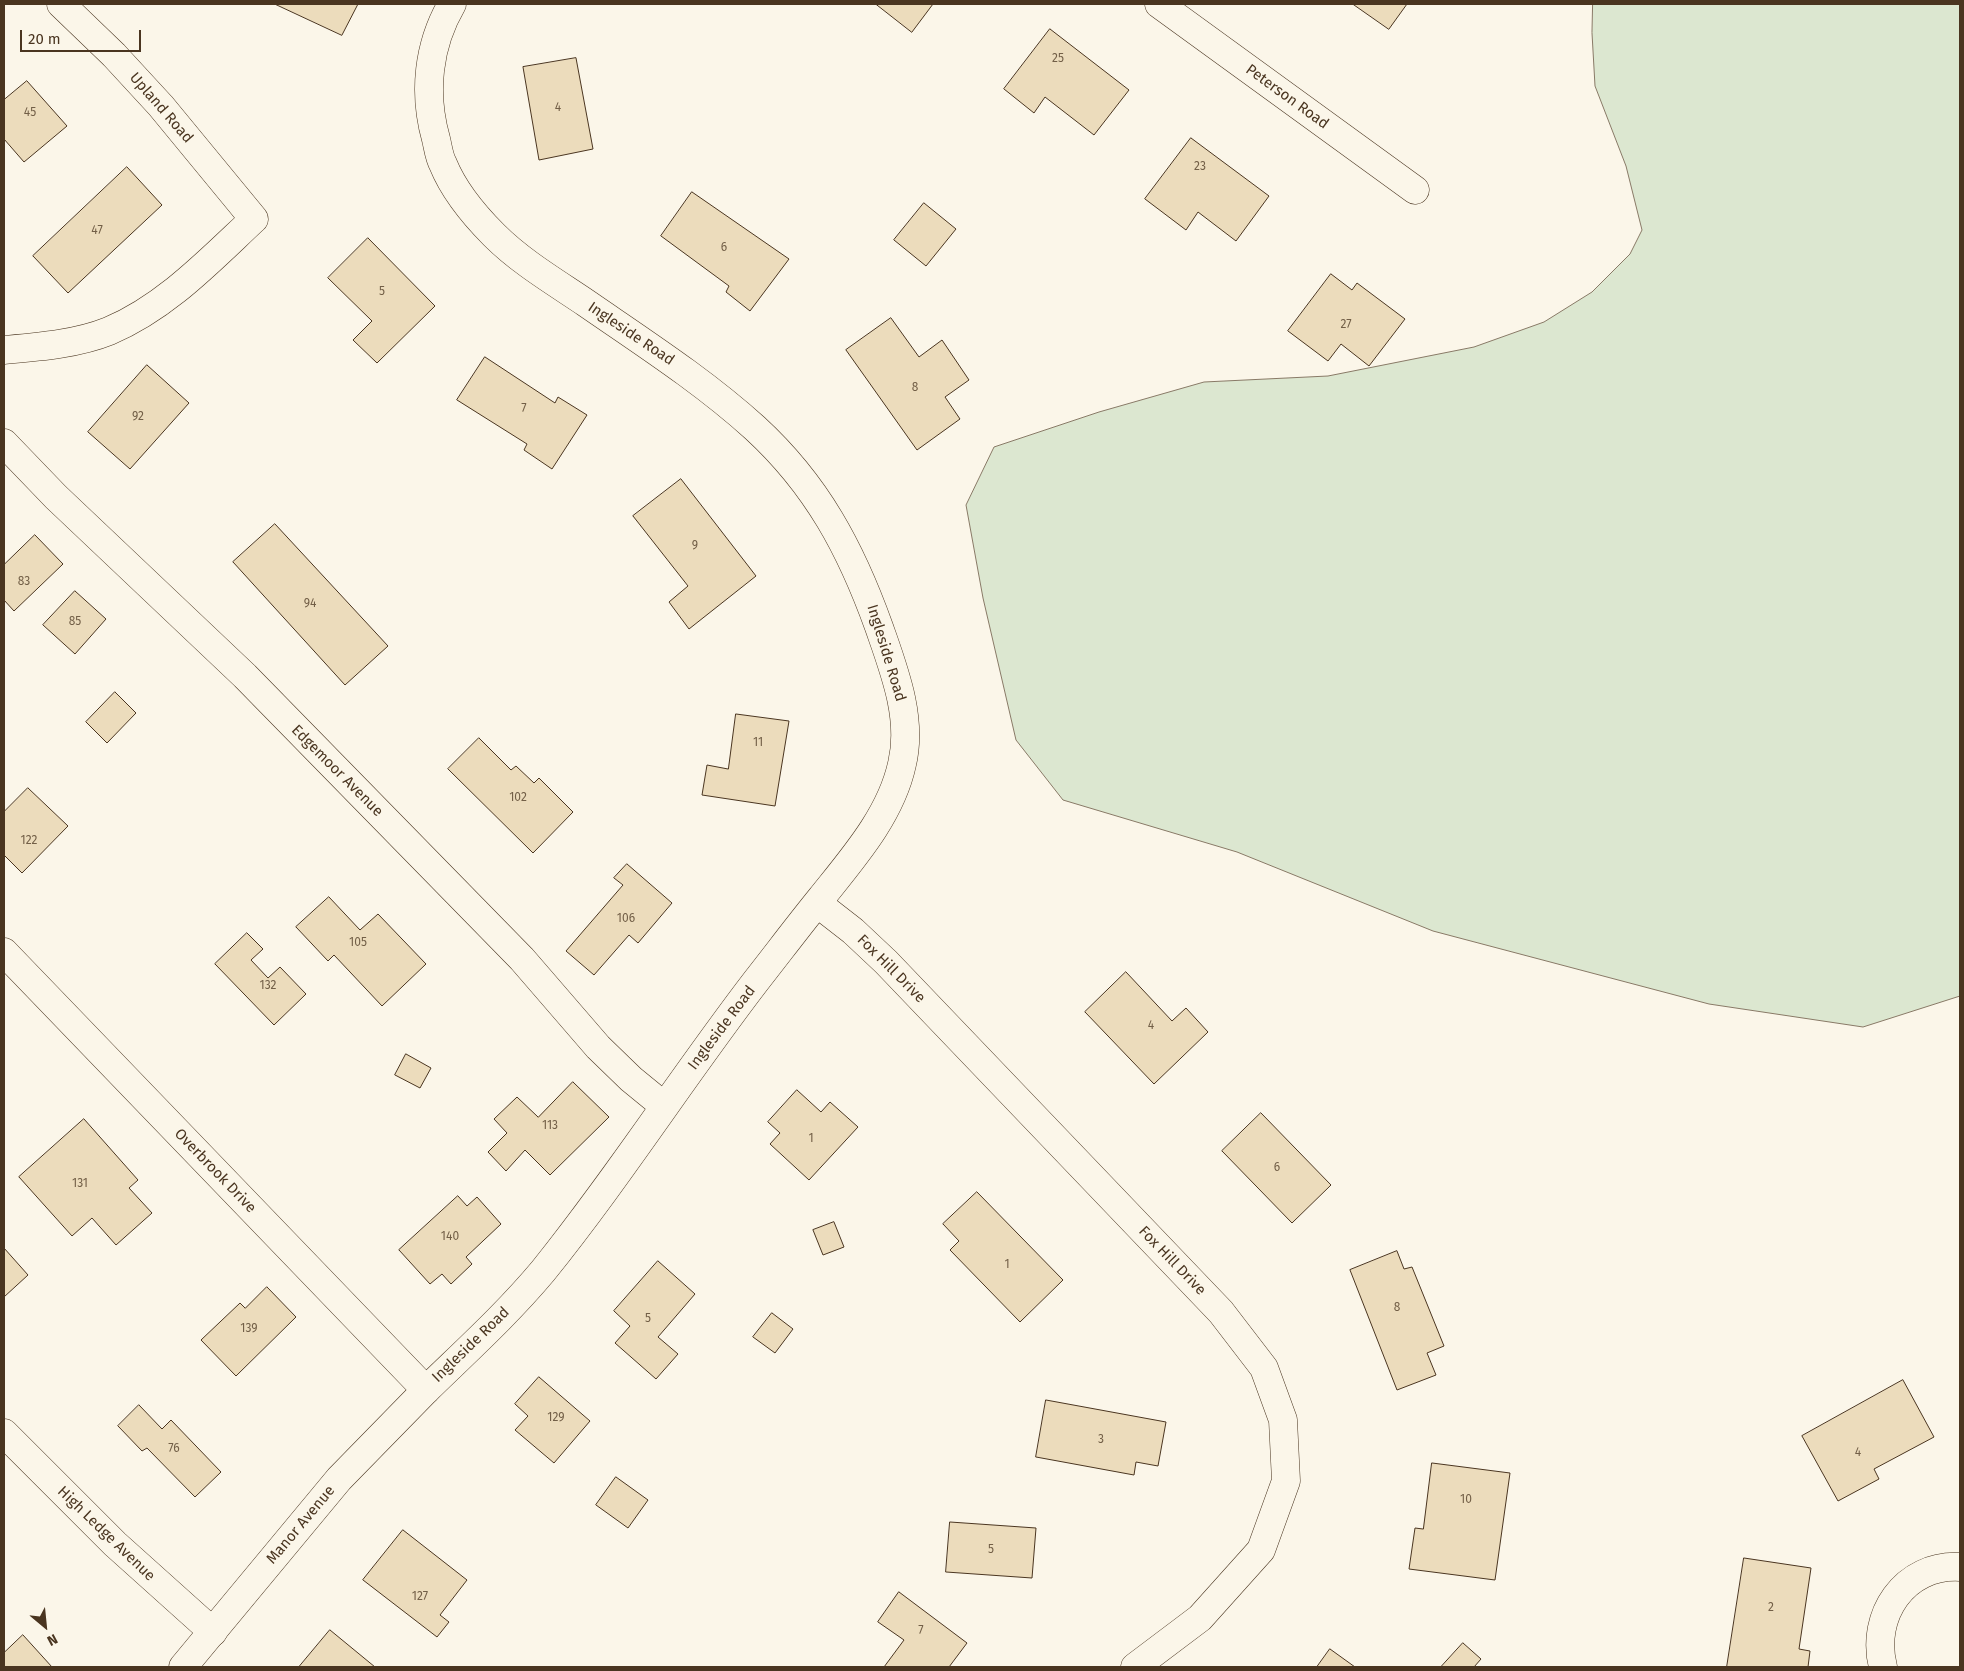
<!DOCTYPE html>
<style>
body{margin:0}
#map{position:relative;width:1964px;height:1671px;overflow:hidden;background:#fbf6e9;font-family:"Fira Sans",sans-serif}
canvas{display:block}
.frame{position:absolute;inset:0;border:5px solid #4a3520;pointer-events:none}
.north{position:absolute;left:20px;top:1601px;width:50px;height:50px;-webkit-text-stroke:4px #fbf6e9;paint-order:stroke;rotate:152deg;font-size:14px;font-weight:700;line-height:20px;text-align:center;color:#4a3520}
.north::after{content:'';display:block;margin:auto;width:18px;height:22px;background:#4a3520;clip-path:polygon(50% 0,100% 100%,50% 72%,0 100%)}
.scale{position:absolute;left:20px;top:30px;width:121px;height:22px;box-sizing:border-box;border:2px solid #4a3520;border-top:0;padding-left:6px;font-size:15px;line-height:18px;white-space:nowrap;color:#4a3520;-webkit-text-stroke:4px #fbf6e9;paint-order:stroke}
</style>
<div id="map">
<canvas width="1964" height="1671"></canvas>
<div class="frame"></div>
<div class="north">N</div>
<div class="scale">20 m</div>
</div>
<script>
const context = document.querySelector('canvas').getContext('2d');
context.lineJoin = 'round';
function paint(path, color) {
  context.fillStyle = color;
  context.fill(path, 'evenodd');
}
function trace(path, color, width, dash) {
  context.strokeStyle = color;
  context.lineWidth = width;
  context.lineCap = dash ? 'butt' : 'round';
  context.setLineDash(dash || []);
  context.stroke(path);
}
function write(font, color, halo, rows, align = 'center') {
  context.font = font + ' "Fira Sans",sans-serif';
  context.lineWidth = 4;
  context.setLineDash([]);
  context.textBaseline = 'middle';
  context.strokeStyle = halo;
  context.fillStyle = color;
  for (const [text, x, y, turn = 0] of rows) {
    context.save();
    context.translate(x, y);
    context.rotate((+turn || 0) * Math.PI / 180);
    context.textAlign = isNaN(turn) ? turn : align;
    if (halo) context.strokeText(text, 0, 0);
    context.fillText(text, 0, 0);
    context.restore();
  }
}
const green = new Path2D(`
 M1593 4H1960V996L1863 1027 1709 1004 1433 931 1237 852 1063 800 1016 740 983 598 966 505 994 447 1099 412 1204 382 1328 376 1474 347 1544 322 1592 292 1630 254 1642 230 1626 166 1595 86 1592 33Z`);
const building = new Path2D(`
 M275 4H358L342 35Z
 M876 4H933L912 32Z
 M1353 4H1407L1389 29Z
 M1050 29 1129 90 1094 135 1045 97 1034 113 1004 89Z
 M576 58 593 149 539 160 523 67Z
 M27 81 67 126 24 162 4 139V100Z
 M1191 138 1269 196 1236 241 1198 212 1186 230 1145 199Z
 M127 167 162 205 68 293 33 256Z
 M692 192 789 259 750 311 726 292 729 286 661 236Z
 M924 203 956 229 926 266 894 240Z
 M368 238 435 306 377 363 353 340 372 321 328 278Z
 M1331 274 1352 290 1357 283 1405 319 1369 366 1341 344 1328 361 1288 331Z
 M891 318 919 357 942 340 969 380 945 397 960 419 917 450 846 350Z
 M485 357 555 403 558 397 587 415 552 469 524 450 527 444 457 400Z
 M147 365 189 403 130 469 88 432Z
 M681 479 756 576 689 629 669 602 688 586 633 516Z
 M275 524 388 646 345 685 233 562Z
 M35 535 63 564 14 611 4 600V565Z
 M75 591 106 619 75 654 43 625Z
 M115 692 136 713 107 743 86 722Z
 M736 714 789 721 775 806 702 795 707 765 728 769Z
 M479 738 511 770 516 766 534 783 539 778 573 812 533 853 448 769Z
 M28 788 68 826 22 873 4 855V812Z
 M627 864 672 903 638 943 629 935 594 975 566 951 623 885 614 878Z
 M329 897 360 930 378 914 426 964 382 1006 334 955 328 961 296 927Z
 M247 933 263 949 251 960 268 978 280 967 306 994 274 1025 215 964Z
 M1126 972 1172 1021 1186 1008 1208 1032 1154 1084 1085 1012Z
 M406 1054 431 1068 420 1088 395 1075Z
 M573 1082 609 1117 550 1175 525 1150 506 1171 488 1152 507 1133 494 1119 517 1097 538 1117Z
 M797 1090 821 1112 830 1102 858 1127 809 1180 770 1144 780 1133 768 1122Z
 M1261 1113 1331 1185 1292 1223 1222 1151Z
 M84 1119 138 1180 129 1188 152 1213 116 1245 92 1218 72 1236 19 1177Z
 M977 1192 1063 1280 1020 1322 950 1250 959 1241 943 1224Z
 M458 1196 467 1206 477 1197 501 1224 466 1257 472 1264 451 1284 442 1274 430 1284 399 1250Z
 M834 1222 844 1247 823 1255 813 1230Z
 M4 1248 28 1275 4 1297Z
 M1397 1251 1404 1269 1412 1267 1444 1346 1427 1353 1436 1375 1397 1390 1350 1270Z
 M658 1261 695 1294 658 1337 678 1354 656 1379 615 1343 630 1326 614 1311Z
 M267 1287 296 1317 236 1376 201 1340 240 1303 245 1308Z
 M772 1313 793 1329 775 1353 753 1337Z
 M539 1377 590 1421 554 1463 515 1430 528 1416 515 1404Z
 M1903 1380 1934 1437 1874 1469 1879 1479 1838 1501 1802 1436Z
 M1046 1400 1166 1422 1158 1466 1136 1462 1134 1475 1036 1457Z
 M139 1405 162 1429 171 1420 221 1472 195 1497 147 1448 142 1451 118 1426Z
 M1432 1463 1510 1473 1495 1580 1409 1569 1415 1528 1423 1529Z
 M616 1477 648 1500 628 1528 596 1505Z
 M950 1522 1036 1528 1032 1578 946 1572Z
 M403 1530 467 1580 440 1615 449 1622 437 1637 363 1580Z
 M1744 1558 1811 1568 1799 1649 1810 1651 1808 1667H1727Z
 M899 1592 967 1643 949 1667H884L904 1640 878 1622Z
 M330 1630 375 1667H299Z
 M23 1635 52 1667H4V1653Z
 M1463 1643 1481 1659 1474 1667H1441Z
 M1330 1649 1355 1667H1317Z`);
const street = new Path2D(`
 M1159 4 1415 190
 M4 350C38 347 77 344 109 331 166 307 210 260 254 219L161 106 114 55 61 4
 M4 443 56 497 245 676 522 959 598 1047 631 1079 664 1106
 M817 903 853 931 886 962 1221 1312 1264 1368 1283 1420 1286 1481 1261 1550 1200 1618 1135 1667
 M426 1390C466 1351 507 1314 543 1271 618 1178 683 1076 756 981 778 953 799 925 821 898 853 858 891 815 902 764 913 718 894 670 879 627 851 549 817 485 755 428 703 381 644 343 586 303 555 282 521 262 494 235 474 215 454 191 443 164 439 157 438 147 436 139 423 93 428 45 452 4
 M4 1433 115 1544 213 1632
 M1883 1667C1870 1616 1904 1564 1960 1567`);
const secondary = new Path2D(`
 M4 952 426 1390 339 1479 183 1667`);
const numberNames = [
 ["25",1058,59],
 ["4",558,108],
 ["45",30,113],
 ["23",1200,167],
 ["47",97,231],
 ["6",724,248],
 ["5",382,292],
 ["27",1346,325],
 ["8",915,388],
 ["7",524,409],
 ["92",138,417],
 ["9",695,546],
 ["83",24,582],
 ["94",310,604],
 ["85",75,622],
 ["11",758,743],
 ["102",518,798],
 ["122",29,841],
 ["106",626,919],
 ["105",358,943],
 ["132",268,986],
 ["4",1151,1026],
 ["113",550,1126],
 ["1",811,1139],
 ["6",1277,1168],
 ["131",80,1184],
 ["140",450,1237],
 ["1",1007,1265],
 ["8",1397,1308],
 ["5",648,1319],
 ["139",249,1329],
 ["129",556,1418],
 ["3",1101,1440],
 ["76",174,1449],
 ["4",1858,1453],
 ["10",1466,1500],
 ["5",991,1550],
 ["127",420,1597],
 ["2",1771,1608],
 ["7",921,1631]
];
const streetNames = [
 ["Peterson Road",1287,97,36],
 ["Upland Road",161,108,49],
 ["Ingleside Road",631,334,34],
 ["Ingleside Road",886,653,73],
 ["Edgemoor Avenue",337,771,45],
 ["Fox Hill Drive",891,969,45],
 ["Ingleside Road",722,1028,-53],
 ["Overbrook Drive",215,1171,46],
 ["Fox Hill Drive",1172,1261,46],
 ["Ingleside Road",471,1345,-44],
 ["Manor Avenue",301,1525,-50],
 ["High Ledge Avenue",106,1534,44]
];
paint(green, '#dce7d0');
trace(green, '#887966', 1);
paint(building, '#ecdcbc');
trace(building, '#4a3520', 1);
trace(street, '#4a3520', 29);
trace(secondary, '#4a3520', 29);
trace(street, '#fbf6e9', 28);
trace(secondary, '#fbf6e9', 28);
write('12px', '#725f47', null, numberNames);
write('15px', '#4a3520', '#fbf6e9', streetNames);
</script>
